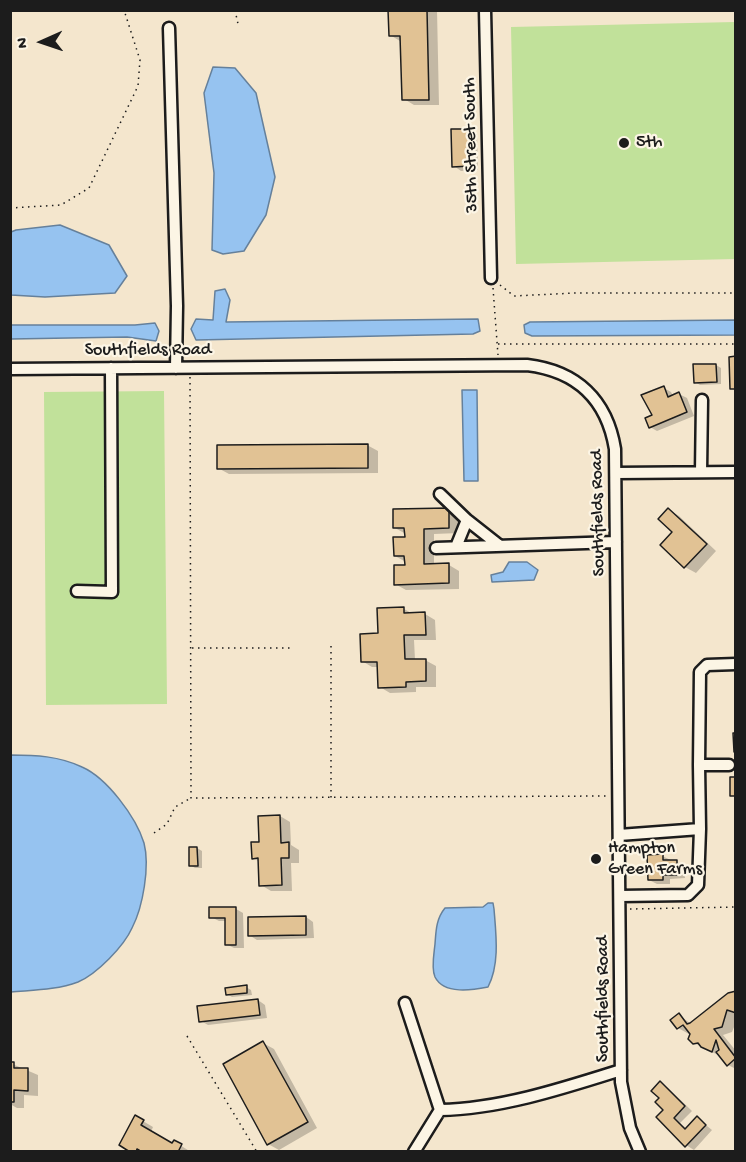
<!DOCTYPE html>
<style>
body{margin:0}
#map{position:relative;width:746px;height:1162px;overflow:hidden;background:#f4e6cd;font-family:"Gochi Hand",sans-serif}
canvas{display:block}
.frame{position:absolute;inset:0;border:12px solid #1c1c1c;pointer-events:none}
.north{position:absolute;left:12px;top:12px;width:60px;height:60px;-webkit-text-stroke:4px #fcf5e5;paint-order:stroke;rotate:267deg;font-size:16px;font-weight:700;line-height:24px;text-align:center;color:#1c1c1c}
.north::after{content:'';display:block;margin:auto;width:21px;height:27px;background:#1c1c1c;clip-path:polygon(50% 0,100% 100%,50% 72%,0 100%)}
</style>
<div id="map">
<canvas width="746" height="1162"></canvas>
<div class="frame"></div>
<div class="north">N</div>
</div>
<script>
const context = document.querySelector('canvas').getContext('2d');
context.lineJoin = 'round';
function paint(path, color) {
  context.fillStyle = color;
  context.fill(path, 'evenodd');
}
function trace(path, color, width, dash) {
  context.strokeStyle = color;
  context.lineWidth = width;
  context.lineCap = dash ? 'butt' : 'round';
  context.setLineDash(dash || []);
  context.stroke(path);
}
function write(font, color, halo, rows, align = 'center') {
  context.font = font + ' "Gochi Hand",sans-serif';
  context.lineWidth = 4.5;
  context.setLineDash([]);
  context.textBaseline = 'middle';
  context.strokeStyle = halo;
  context.fillStyle = color;
  for (const [text, x, y, turn = 0] of rows) {
    context.save();
    context.translate(x, y);
    context.rotate((+turn || 0) * Math.PI / 180);
    context.textAlign = isNaN(turn) ? turn : align;
    if (halo) context.strokeText(text, 0, 0);
    context.fillText(text, 0, 0);
    context.restore();
  }
}
const green = new Path2D(`
 M735 22V259L516 264 511 27Z
 M164 391 167 704 46 705 44 392Z`);
const water = new Path2D(`
 M213 67 235 68 256 93 275 177 266 215 244 251 223 254 212 250 214 173 204 93Z
 M60 225 109 245 127 276 115 293 45 297 11 295V232L16 230Z
 M225 289 230 300 226 322 478 319 480 331 473 334 196 340 191 329 196 319 213 320 215 291Z
 M735 320V335L532 336 525 333 524 325 530 322Z
 M155 323 159 331 156 341 127 337 11 339V325H135Z
 M462 390H477L478 481H464Z
 M509 562H527L538 570 534 580 492 582 491 575 503 572Z
 M11 755C35 755 59 756 82 767 107 778 136 817 144 843 150 866 143 907 132 928 124 946 97 974 78 982 57 990 33 990 11 992Z
 M488 903H493L494 909C496 934 500 964 488 987 473 990 444 995 435 977 431 968 434 954 435 944 436 931 436 919 445 908L483 907Z`);
const shadow = new Path2D(`
 M389 10H437L439 105H414L404 99 400 41 390 35Z
 M469 130 477 134 478 170 461 171 454 166Z
 M716 365 721 368V384L700 385 695 382Z
 M664 388 671 392 673 396 679 394 687 398 694 416 657 431 650 427Z
 M367 445 378 451V473L229 474 218 468Z
 M448 510 459 516V533L434 534V565H449L459 571V589L406 590 395 584 406 566V562L395 556 406 538V534L395 528Z
 M669 510 679 516 716 551 696 573 685 567 662 545 674 531Z
 M404 609 413 614H425L435 620 436 640H414L415 660H425L436 666V687H416V692L390 693 380 687 379 667H372L362 661 379 634Z
 M280 816 290 822 291 845 299 850V863H291L292 891H271L261 885 260 862 253 858 260 844Z
 M197 848 202 851V868H195L190 865Z
 M662 856 684 866 685 878 670 879V884H657L649 880Z
 M236 909 243 913 244 948H234L226 944V921H219L211 917Z
 M306 917 313 922 314 938 257 940 249 935Z
 M246 987 251 990 252 995 232 997 227 994Z
 M736 992V1022L732 1032 723 1035 736 1051V1069L728 1065 720 1056 694 1043V1030L689 1034 678 1028 672 1021 679 1015 691 1024Z
 M258 1000 265 1005 267 1018 208 1025 201 1021Z
 M263 1043 274 1049 317 1128 279 1150 268 1144Z
 M10 1063 38 1075V1096L24 1095V1108H17L10 1104Z
 M660 1083 668 1088 692 1111 680 1123 687 1129 697 1118 712 1130 694 1150 686 1145 665 1110 661 1098Z
 M136 1117 153 1127 151 1132 173 1145 175 1142 191 1152H133Z`);
const building = new Path2D(`
 M388 10H427L429 100H402L400 36H389Z
 M451 129H470L471 166 452 167Z
 M736 356V389H730L729 357Z
 M693 364H716L717 382 694 383Z
 M664 386 668 397 679 392 687 412 649 428 645 418 652 415 641 395Z
 M368 444V468L217 469V445Z
 M449 508V528L424 529V564L449 563V583L394 585V565H405L404 556H394L393 537H405L404 528H393V509Z
 M668 508 707 544 684 568 660 545 672 532 658 519Z
 M404 607V613L425 612 426 635H404L405 659H426V681L406 682V687L378 688 377 662H361L360 634 378 633 377 608Z
 M733 733H736V752H734Z
 M730 777H736V796H730Z
 M280 815 281 843 289 842V858H281L282 885 259 886 258 858 252 859 251 842H259L258 816Z
 M189 847H197L198 866H189Z
 M663 854V860H677V875H663V880H648L647 855Z
 M209 907H236V945H225V918H209Z
 M306 916V935L248 936V917Z
 M247 985V993L226 995 225 988Z
 M736 991V1013L727 1010 722 1027 714 1029 736 1058 727 1066 716 1052 719 1050 716 1040 712 1052 701 1047 698 1043 693 1044 688 1039 690 1034 683 1025 677 1029 670 1020 679 1013 687 1024 690 1023 728 993Z
 M258 999 260 1015 199 1022 197 1006Z
 M263 1041 308 1122 267 1145 223 1064Z
 M10 1062H14V1068H28V1091L14 1090V1102H10Z
 M660 1081 685 1106 674 1118 685 1129 697 1116 706 1125 685 1147 656 1117 663 1110 655 1102 659 1098 651 1091Z
 M135 1115 144 1120 141 1125 172 1143 174 1140 182 1144 178 1152H142L137 1149 136 1152H130L119 1145Z`);
const path = new Path2D(`
 M235 10 238 24
 M10 208 61 205 89 188 138 86 140 60 124 10
 M500 285 514 296 575 293H736
 M493 288 498 355
 M498 344H736
 M190 377 191 798 606 796
 M331 646V798
 M192 648H293
 M154 833 167 824 175 807 191 798
 M630 909 736 907
 M187 1036 257 1152`);
const minor = new Path2D(`
 M485 10 491 278
 M169 28 177 306 176 368
 M10 369 527 365C577 371 607 400 615 449L621 1082 630 1128 640 1152
 M701 472 702 400
 M616 473 736 472
 M440 494 467 520 500 546
 M456 547 467 520
 M436 548 616 542
 M77 591 112 592 111 368
 M699 765 700 672 707 665 736 664
 M700 829 699 765H729
 M619 835 700 829 698 885 688 895 620 896
 M405 1003 440 1110 414 1152
 M440 1110C500 1109 564 1088 621 1070`);
const markers = [
 [624,143,6,"#1c1c1c"],
 [596,859,6,"#1c1c1c"]
];
const poiNames = [
 ["5th",636,143],
 ["Hampton",608,849],
 ["Green Farms",608,870]
];
const streetNames = [
 ["35th Street South",472,145,-91],
 ["Southfields Road",148,351],
 ["Southfields Road",599,513,-91],
 ["Southfields Road",604,999,-90]
];
paint(green, '#c1e19a');
paint(water, '#96c3f0');
trace(water, '#65809b', 1.5);
paint(shadow, '#0003');
paint(building, '#e1c294');
trace(building, '#1c1c1c', 1.5);
trace(minor, '#1c1c1c', 15);
trace(path, '#1c1c1c', 1.5, [1.5, 4.5]);
trace(minor, '#fcf5e5', 10);
for (const [x, y, r, color] of markers) {
  const dot = new Path2D();
  dot.arc(x, y, r, 0, 2 * Math.PI);
  context.fillStyle = color;
  context.fill(dot);
  trace(dot, '#fcf5e5', 2);
}
write('18px', '#1c1c1c', '#fcf5e5', poiNames, 'left');
write('18px', '#1c1c1c', '#fcf5e5', streetNames);
</script>
